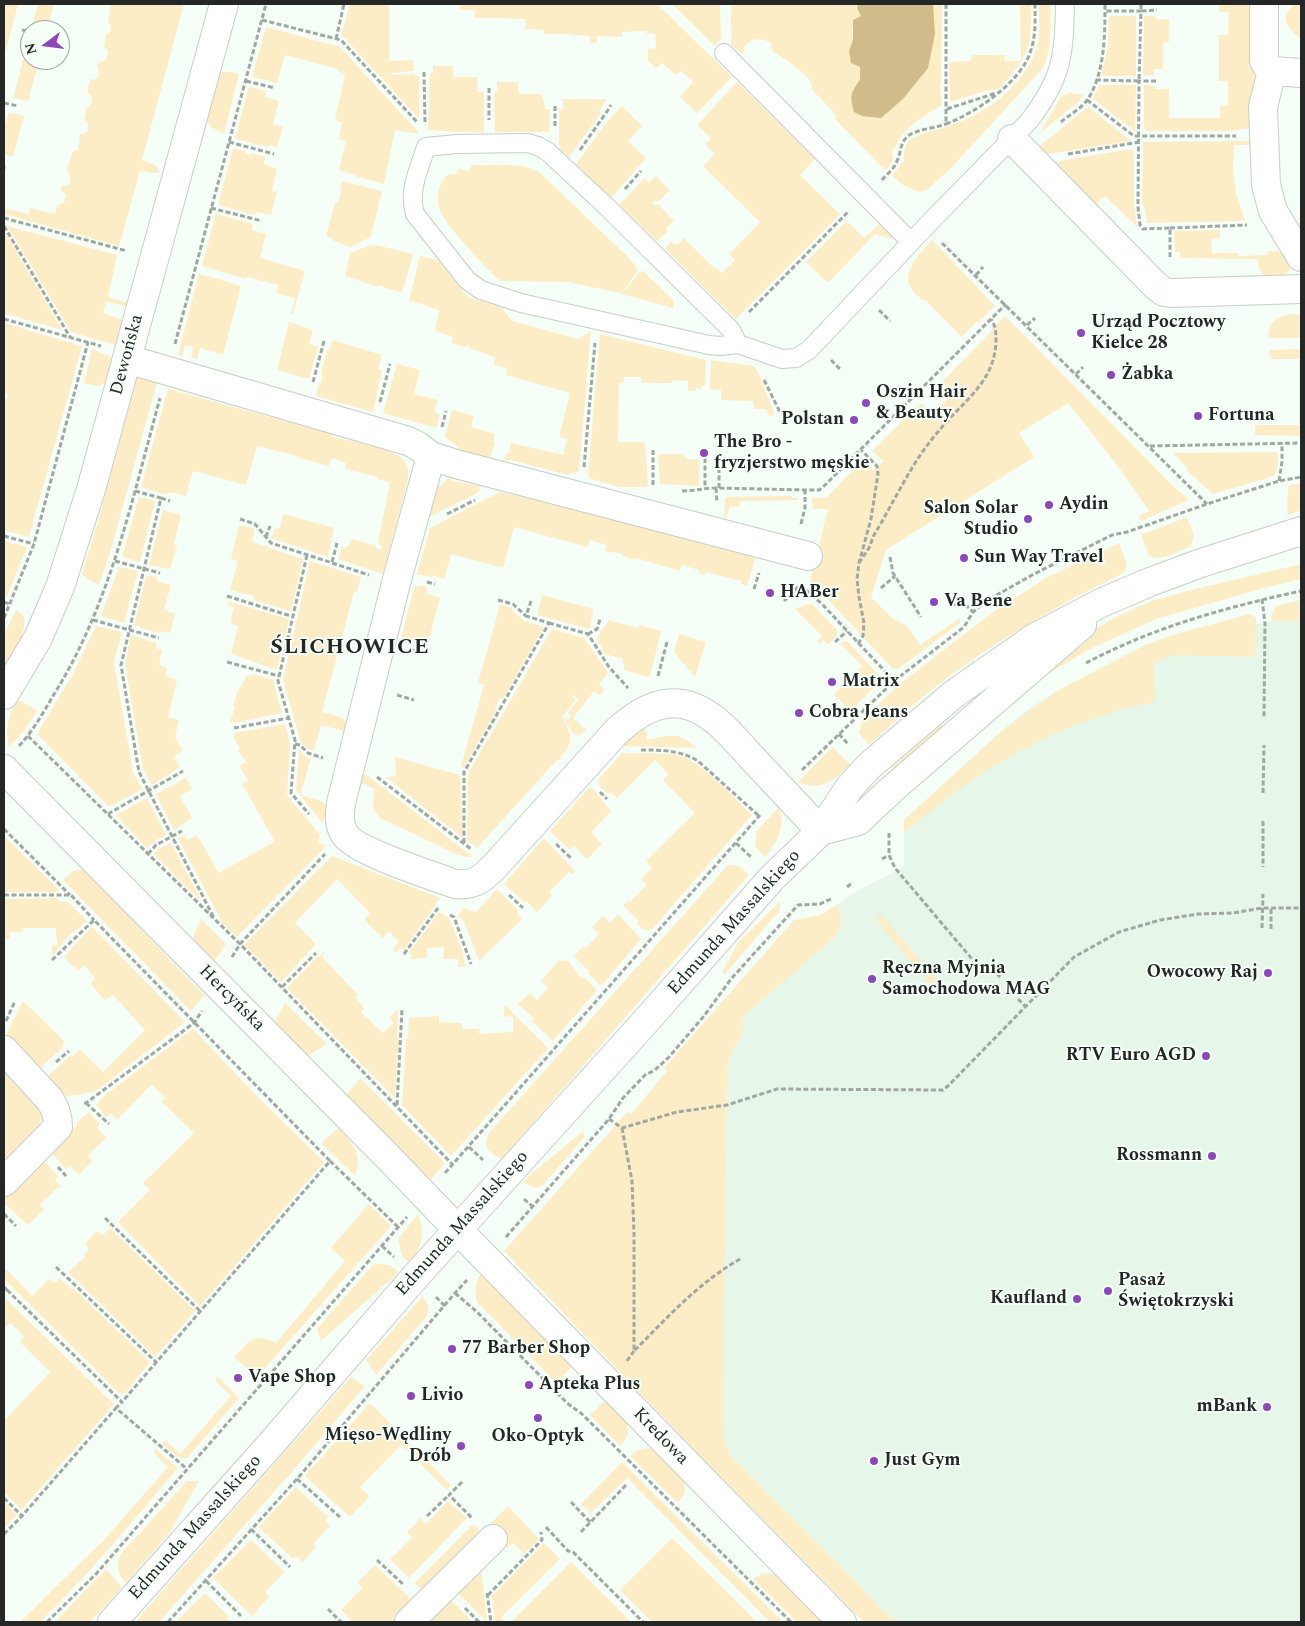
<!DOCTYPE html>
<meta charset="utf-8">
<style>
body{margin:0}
#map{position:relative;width:1305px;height:1626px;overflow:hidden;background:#f5fef7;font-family:Spectral,serif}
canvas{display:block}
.frame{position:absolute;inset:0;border:5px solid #242725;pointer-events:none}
.north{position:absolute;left:20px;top:20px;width:50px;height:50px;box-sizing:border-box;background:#f5fef7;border:1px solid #a1a8a3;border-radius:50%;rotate:255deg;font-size:14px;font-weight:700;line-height:20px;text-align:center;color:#242725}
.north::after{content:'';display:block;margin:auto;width:18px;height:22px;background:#8b47bc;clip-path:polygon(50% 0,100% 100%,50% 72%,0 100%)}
</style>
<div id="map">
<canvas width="1305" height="1626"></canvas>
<div class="frame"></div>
<div class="north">N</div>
</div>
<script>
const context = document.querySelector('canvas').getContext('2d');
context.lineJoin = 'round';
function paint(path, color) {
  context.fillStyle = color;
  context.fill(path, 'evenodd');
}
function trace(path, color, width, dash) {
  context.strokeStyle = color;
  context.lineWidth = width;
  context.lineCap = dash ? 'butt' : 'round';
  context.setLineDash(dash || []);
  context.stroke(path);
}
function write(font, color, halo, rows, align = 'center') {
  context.font = font + ' Spectral,serif';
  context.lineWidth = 4;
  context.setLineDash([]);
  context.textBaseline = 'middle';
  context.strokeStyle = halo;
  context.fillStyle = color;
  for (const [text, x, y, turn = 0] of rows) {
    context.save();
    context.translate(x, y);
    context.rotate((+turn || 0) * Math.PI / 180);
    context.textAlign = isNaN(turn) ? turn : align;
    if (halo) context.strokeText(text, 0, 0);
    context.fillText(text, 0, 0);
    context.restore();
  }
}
const built = new Path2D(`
 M1301 600V1622H886L731 1456 726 1446 723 1432 727 1067 731 1052 742 1035V1016L836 936 841 914 838 904 859 890 904 867V820L1004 729 1029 709 1059 690 1145 645 1176 634 1250 614 1256 618V624L1272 621 1271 616 1276 606Z`);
const green = new Path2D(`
 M4 4H18L4 58Z
 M38 4H54L47 29 32 26Z
 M111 4H184L142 160 155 165 161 172 153 173 140 171 119 246 4 214V208L29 214 30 208 55 214 58 205 64 203 66 196 64 192 61 191 62 185 67 186C71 182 71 179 69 173L67 172 72 152 78 150 80 134H83L87 132 88 125 87 121 84 120 87 107C92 105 93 99 91 95L87 93 90 79 93 80 98 77 99 70 97 67 99 61 101 62 106 60 108 53 107 49 104 48 106 34 110 32 111 25 108 21Z
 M350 4H389V61L413 60 414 71 391 73 392 75 415 74V76H419V119L344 37 341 36Z
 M459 4H657L732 77 697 113 680 97 693 82 681 71 676 75 662 63 656 68 648 61V49L656 48 655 34H647V31L622 32V37L597 36V43H590V36L572 35 571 34H544L543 30 525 29V19H508V18H475L474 10H460Z
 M672 4H720L721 39 715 46Z
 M731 4H858L857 8 861 16 852 30 853 40 849 52 860 67V80L855 87 932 8 933 4H942L941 85 940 86 942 105C925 115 902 128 895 148L893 149 892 156 894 157 892 162 887 169H884L835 119 836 116C830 107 822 100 814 92 811 89 812 85 810 81 806 73 781 56 773 52L771 43C761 37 751 38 744 47L745 53 743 52 742 54 731 45Z
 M1020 4H1031C1031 48 1030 55 999 89L986 91 950 102 949 62 971 61 972 55H1005L1004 61H1021Z
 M1039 4H1051L1050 45 1044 67 951 168 927 190 918 192 901 184 893 176V174L904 161C904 153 904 145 910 140 920 132 935 131 946 127 983 115 1023 88 1036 50 1041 36 1039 18 1039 4Z
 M1219 4H1256L1254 102 1252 128 1228 131H1146L1144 126V85L1155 86V89H1169V118H1220V106L1228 105V81H1219V35H1228L1229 12H1219Z
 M1295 4H1301V39C1288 28 1278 17 1295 4Z
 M1109 16H1136V76H1101L1108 47Z
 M1144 16H1156V19H1169V42H1163V69H1154V75L1143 76Z
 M266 27 340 47 419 133H413L395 130 384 184 355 176V175L339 170 346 141 339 139 342 123 335 120 345 74 338 71V69L285 55 277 83 252 77Z
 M29 38 30 60H39L28 101 13 98Z
 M433 66H453V77H477V92H484V133L428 130 430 73H433Z
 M220 71 231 72 239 74 224 134 211 127 207 120Z
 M497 82H518L519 94H542L545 109H550L549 132H495L494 93 497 91Z
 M737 82 815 159 800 175 840 214 736 319 665 249 671 241 675 245 677 243 678 245 684 238 714 268 715 267 722 273 735 260 729 254 760 222 703 166 715 154 705 145 711 138 697 125Z
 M1099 85H1136L1135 131 1093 99Z
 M249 87 266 91 265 97 279 101 273 124 283 127 277 147 269 145 268 147 235 139Z
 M1070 93 1084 95 1078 102 1040 133 1060 98 1063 95Z
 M563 99H607L599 111 601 113 569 157 560 149 559 144V109H563Z
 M622 106 642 126 628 141 646 158 611 198 576 164 607 122Z
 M1088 107 1131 141 1043 155 1039 147 1042 144Z
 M9 112 24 116 13 157 5 154C0 141 5 125 9 112Z
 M1255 141V145H1234L1233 169 1236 193 1245 221 1147 223 1144 206 1142 204 1143 142Z
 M233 148 244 151 250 156 251 153 265 157 264 164 277 169 272 191 277 192 271 215 256 212 255 215 218 205Z
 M1125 150H1132L1134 153V205L1137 227 1105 196 1093 208 1049 163Z
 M472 165C494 166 519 161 539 172L630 259 638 270 625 289 626 290 639 272 643 271 673 300V308L615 292 569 282 500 281C485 266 444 226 439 207 436 195 439 184 447 175L456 174 459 169 469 171Z
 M656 176 670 190 658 202 653 201 652 204 655 206 658 204 674 221 667 227V232L657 241 619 205 645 178 649 183Z
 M342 181 382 191 371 237 350 247 332 240V238L326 236 335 203H338L342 188 340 187Z
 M216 214 253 224 252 230 266 234 260 258 305 271 293 314 291 313 295 298 276 293 278 285 247 277 246 279 202 266Z
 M847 221 864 238 879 224 895 240 875 234 828 283 806 262Z
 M7 226 117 255 108 297 128 303 127 306H125L106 302 103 313 123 320 115 345 71 332Z
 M4 230 62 330 4 313Z
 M1220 230V238L1211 239 1212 253H1238V256L1267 255 1268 251 1283 252 1290 267C1287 276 1283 277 1274 278 1262 278 1258 270 1258 259L1180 258V252H1175L1174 231Z
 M932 240 995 306 978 323 977 321 962 337 925 300H922C918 296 914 293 911 288 900 272 922 251 932 240Z
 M376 245 413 254 404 287 401 293 379 285 378 287 345 276 350 253 368 246Z
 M420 256 438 260 466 295 470 298 501 307 512 321 578 339 591 331 579 471 568 475 510 460 504 461 506 453H509L511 443 563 455 567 439 559 437 570 393 506 375 507 368 494 365 495 357 470 348 468 345 465 347 451 343 453 337 435 331 439 310 426 306V305L409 301Z
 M199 274 215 278 241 286 223 355 200 348 197 360 191 357 193 347 185 345 182 356 178 355Z
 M1289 314 1301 315V338H1268C1269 324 1275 317 1289 314Z
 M1005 316 1172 485 1189 500 1141 521 1138 516 1149 511 1120 469 1068 403 1019 433 1034 457 886 550 871 597 892 618 907 626 920 645 960 618V623L898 669 892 668 821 592 809 585 828 509H813L812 497 826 498 863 460 873 471 883 461 872 451 921 403 932 414 952 395 941 383 991 332 990 331Z
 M289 322 313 330 309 344 318 347 309 379 277 370Z
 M4 323 82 346 29 537 4 530V406L8 395 4 392Z
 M600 334 706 360 705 386H701V389L696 388 695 391H688V381L673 380 672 383H641V377H624L623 383H619L618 442H645L648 484 647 487H620L591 479 588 476Z
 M332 340 382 355 378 369 382 370 373 412 316 396 319 383H321L323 376 321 375 327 349 330 350Z
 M92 349 112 357 109 374 106 382 98 386 84 383Z
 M1301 349V436L1255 435V425H1299V359H1271V355H1269V350Z
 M711 360 753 366 757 370 775 415 769 416 766 409H754L753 401 721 400V390L710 389Z
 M397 364 420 370 414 394 438 400 434 412 440 414 436 428 383 413Z
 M138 374 158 379 110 553 99 585 89 580 82 574 98 521Z
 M168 389 325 432 331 434 333 437C347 440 397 450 404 460 408 465 409 472 408 479L383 574 338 559 342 546 346 548 347 546H349L352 539 375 545 377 549H381V545L378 543 390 483 378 479V477L345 469 346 463 331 458 329 466 297 457V456L257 446 246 485 193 471 186 496 172 492 171 493 164 494 141 487Z
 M452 410 474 416 471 427 495 434 493 442 495 443 489 460 464 452 445 437Z
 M1277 452C1280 459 1278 470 1274 476L1213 494 1186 470 1187 468 1174 454 1175 453Z
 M658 454H684L685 459H700L699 486 660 484Z
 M449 478 453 481 480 486 479 492 427 518 436 487 440 486Z
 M1301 483V510L1288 515 1287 503 1289 485Z
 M500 492 531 499 534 498 754 557 755 560 747 586 741 584V581L706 572 705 575 699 573V570L682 565 680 571 636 558 635 560 622 556V554L605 551 606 545 590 540 587 547 514 527 503 568 451 554 444 579 432 575 431 577 417 574 430 528Z
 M792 496V498H798V500L741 501 739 507 730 506 724 522 725 497Z
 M139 497 155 501 140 562 122 557Z
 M163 510 181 515 174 544 177 545 170 569 149 565Z
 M283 514 334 528 328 557 271 538 275 528 280 529Z
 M1187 517 1194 536 1191 546C1179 551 1161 562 1149 556L1141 535Z
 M239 525 255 529 252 542 264 546 266 545 269 548 303 559 291 611 255 601 253 596 230 590 238 561 231 559Z
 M4 541 27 547 7 596 4 595Z
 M1119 543 1127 565 1124 573C1054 606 987 646 926 694 907 710 888 728 869 745L859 733 863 719 902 682 992 613 1046 578Z
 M310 561 361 577 357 592H354L322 712C333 715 351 716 346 731H344L321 725 314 751 308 749 301 743 283 680Z
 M1301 564V579L1264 588 1156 619 1088 650 1053 671 1017 695 1092 631 1120 615 1152 601 1187 591Z
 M119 567 138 571 124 623 101 616Z
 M149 575 157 577V581L171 585 164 610 175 614 170 633 161 631 160 633 140 628V626H134L146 576H149Z
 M420 585 427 587 426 593 440 598 427 646 412 641 411 644 400 641 415 586 420 587Z
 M542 595 593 609 590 629 537 615Z
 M1301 600V621H1272L1271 616 1276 606Z
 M229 602 289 619 277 670 231 654 238 626 230 623 234 607 228 606Z
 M808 604H812L837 630V635L828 645 824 640 820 644 817 641 822 636 795 609Z
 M500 605 512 608V610L524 621 544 627 504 697 502 699 499 698 494 715 464 767 461 766 484 685 478 683Z
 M16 610 24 616C27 635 13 652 4 668V634Z
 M1250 614 1256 618 1255 657 1173 655 1154 663 1155 702C1084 715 1019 747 961 788 941 802 923 818 904 833V820L1004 729 1059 690 1145 645 1176 634Z
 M608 620 638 628 639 625 661 631 650 676 648 677 624 670 623 659 605 654 597 639 601 630 606 625Z
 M96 626 122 632 114 661 115 668 133 772 142 789 109 807 37 734 73 674Z
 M552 629 584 638 608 673 599 684 605 690 600 695 594 691 573 718 586 730 578 736 573 734 564 718 568 720 571 716 568 713 578 699 574 695 572 696 576 700 562 717C572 737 575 740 560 758L562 760H557L477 848 467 840 468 777 469 772Z
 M679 634 706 642 695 677 674 652Z
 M131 635 157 643 156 648 162 650 159 665 167 668 165 676 177 680 168 717 179 720 175 737 183 750 174 757 180 767 152 785 143 769 125 664Z
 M844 641H847L882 679 851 711 834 694 862 666 840 644Z
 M252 674 274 680V685L282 713 234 723 233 722H230L235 707 233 706 237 693 247 675 251 676Z
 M18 701 23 702 37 711 23 732 9 747C5 731 7 715 18 701Z
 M641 723 647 734V740C670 735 678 731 697 748L619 746Z
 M285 724 290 743 287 795 320 835 318 842 326 846 237 937 223 924 178 838 184 835 187 840 197 835 219 873 274 842V840L242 784 248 780 239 766 246 762 238 750 240 748 233 737 235 736 234 733Z
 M940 725H942L945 728 893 771 892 767Z
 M833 747 850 765C834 780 822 792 798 782Z
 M299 749 307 758H311L301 793 304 796 323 802V804L328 805 323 824 296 790Z
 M622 753C640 754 663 752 680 756 699 760 736 800 752 815L671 907 653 929 646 931 637 924 639 921 623 906 628 901 630 902 647 885 641 879 652 868 646 861 695 813 663 780 668 774 655 760 617 798 610 792 608 794 599 786 598 780Z
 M395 757 460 775 463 838 386 777 396 776Z
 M360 771 368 776 473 857H467L456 854 380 818C370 806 373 803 375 789L357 781Z
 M186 778 192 789 180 796 192 818 174 830 156 794Z
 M589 788 593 789 611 811 591 832 602 844 587 859 574 846 570 850 550 831Z
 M147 798 166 835 155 841 147 848 116 815Z
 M779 807C786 827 778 841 765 857L755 847 757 831Z
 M4 836 59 890 55 892H4Z
 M544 838 575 871 573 874 569 872 549 892 552 896 537 912 527 901 525 903 504 884Z
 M171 843 200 898 198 899 154 854 159 849Z
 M332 856 440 898 404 950 400 948 396 953 393 950 399 942 389 931 383 938 364 920 370 913 337 879 295 923 316 944 281 982 244 945Z
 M728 865 740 866 749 875 501 1160 488 1150 486 1141 489 1133Z
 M82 869 88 874 204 995 191 1011 63 880 73 871Z
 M497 889 518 910 517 913 522 919 479 961 464 922 458 916 463 908 476 912Z
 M57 898 60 902H68L87 921 74 933 72 932 52 956V945H57L56 928H23L22 932H10V939H4V899Z
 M780 901V910L725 974 722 972 738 943Z
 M838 904 842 922 836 936 743 1016 742 1035 731 1052 727 1067 723 1432 726 1446 731 1456 888 1615 900 1621 910 1622H864L692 1447 504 1251 628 1111 631 1114 667 1071 664 1068 794 920 821 915Z
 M439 912 449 918 463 953 465 967H458V959H443L444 947 427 948V958L410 959 412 955 409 953Z
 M618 914 641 939 601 986 588 973 589 971 574 957 583 946 586 948 599 934 592 927 603 916 610 923Z
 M881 915 941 984V989L939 990 934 989 878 922 876 919Z
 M201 919 226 944 213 963 193 943V937Z
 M92 927 185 1022 96 1091 77 1095 63 1096 42 1081 71 1055 73 1056 80 1050 103 1072 145 1030 113 995 104 1000 91 984 95 978 84 965 78 971 64 957Z
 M324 952 325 953 322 957 358 995 356 998 364 1008 361 1012 383 1033 394 1023 389 1018 396 1011H398L397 1038H399L395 1098 287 988 318 956 319 957Z
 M559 960 568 961 582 979 584 977 597 990 553 1041 532 1021 534 1018 518 1004 530 993 537 1000 548 988 541 981Z
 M23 1001 65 1042 63 1045V1047L35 1073 4 1039Z
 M285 1003 327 1044 307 1056 274 1024Z
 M505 1005 548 1048 451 1156 402 1105 406 1039 408 1038 409 1018 439 1016V1022L462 1023V1029H479V1034L513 1032V1017L504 1016V1007Z
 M193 1029 256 1095 324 1162 200 1306 118 1222 150 1190 143 1183 194 1133 161 1101 165 1098 152 1084 117 1120 111 1113 106 1117 96 1105 104 1096Z
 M4 1070 37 1106 42 1115 38 1130 4 1166Z
 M360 1078 445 1163 430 1181 346 1096Z
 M89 1112 100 1124 97 1127 106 1138 88 1155 92 1161 79 1175 70 1166 66 1169 50 1151 76 1126 77 1122Z
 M338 1128C352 1141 364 1157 355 1176L321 1143Z
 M582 1132 585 1135 582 1140 542 1186 535 1188 523 1182 531 1174Z
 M42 1159 58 1176 55 1180 61 1186 59 1189 58 1187 40 1205 44 1210 28 1225 4 1203V1199Z
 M369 1204 391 1226 257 1377 234 1357C249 1341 254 1332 276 1343L345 1261 332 1249V1247Z
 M418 1214C425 1234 423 1246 409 1263L402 1256 398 1239Z
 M110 1228 195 1311 155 1357 68 1272 85 1257 84 1255 89 1249 85 1243 97 1231 103 1235Z
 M376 1264 390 1265 399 1272 321 1341 317 1329 372 1266Z
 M4 1267 32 1296 49 1279 55 1283 60 1278 72 1290 73 1288 150 1362 126 1392 122 1394 119 1393 4 1279Z
 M481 1274 487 1278 573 1366 556 1383 477 1302C475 1292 474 1283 481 1274Z
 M422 1297C428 1300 430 1309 427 1316L376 1375 366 1360Z
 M5 1298 114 1404 21 1510 4 1492V1431L5 1429 4 1427V1421L50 1372 20 1342 24 1336 10 1323 4 1329V1299Z
 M217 1376 239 1398 187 1458 178 1457 161 1443 166 1441 180 1454 231 1396 216 1381Z
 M351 1377 365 1386 290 1474 159 1622H135Z
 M606 1400 627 1423 628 1435 620 1446 590 1415Z
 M370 1403 451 1485 447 1490 401 1445 360 1487 370 1496 350 1517 305 1476Z
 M154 1448 178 1468C133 1521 89 1574 40 1622H20L103 1541 168 1467 155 1454Z
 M647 1448 654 1449 684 1480 685 1493 678 1503 630 1456 637 1450Z
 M622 1462 783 1622H770L627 1478 591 1513 581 1504Z
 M187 1481H199L169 1533 126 1583C117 1575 116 1564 121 1554Z
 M296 1487 328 1517 325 1521 330 1526 313 1544 316 1547 303 1562 296 1556 293 1559 259 1527Z
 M448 1501 464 1516H465L467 1518 409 1578 390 1559 412 1538 407 1532 418 1522 417 1521 419 1518 426 1524Z
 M4 1502 17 1515 4 1528Z
 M508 1506 539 1539 524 1554 513 1543 507 1548 486 1528Z
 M473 1524 483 1534 424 1592 415 1583Z
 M672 1538 757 1622H652L620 1590Z
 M251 1540 285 1572 265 1592 269 1597 252 1616 213 1578Z
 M544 1543 560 1559 501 1617 505 1622H495L492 1596Z
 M571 1562 631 1622H511Z
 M375 1565 414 1602 394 1622H353L341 1610 362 1588 358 1582Z
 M481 1567 487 1622 455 1590Z
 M106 1569 122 1587 90 1622H55Z
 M767 1573 777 1575 823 1622H797L753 1579 761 1574Z
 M205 1593 228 1616 227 1618 231 1622H176Z
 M448 1597 473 1622H423Z`);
const forest = new Path2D(`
 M858 4H933L935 34 928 68 903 99 881 118 862 116 854 112C850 97 850 93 860 80V67L851 63 849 51 853 40V20L861 16 857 8Z`);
const path = new Path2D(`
 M946 4V124C975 113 1022 82 1031 50 1036 35 1035 19 1035 4
 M1141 4V11L1157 10
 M262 20 341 40 418 123
 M22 30 30 31
 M336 39 344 4
 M424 72 425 122
 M1096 80 1139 81 1141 11H1105
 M246 81 275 88
 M1156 81H1139L1138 207 1140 225 1143 229 1170 228V257
 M489 88V120
 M1087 100 1134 136H1236
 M4 103 18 106
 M555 106V128
 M947 109 996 93
 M1061 122C1069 115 1082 108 1088 99 1105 72 1105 34 1105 4
 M229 142 274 154
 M580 150 608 110 611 105
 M1068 154 1139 142
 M4 166V169
 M882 180C887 174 894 169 897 161 902 151 899 141 911 134 921 129 935 128 946 124
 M625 189 641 171
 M211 208 262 221
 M4 218 127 251
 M4 226 70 337
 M1170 228 1247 225
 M942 243 1207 504
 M976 275 983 267
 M879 310 890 321
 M749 312 848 212
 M4 319 101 346
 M1027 325 1035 318
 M175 344 266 4
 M831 360 841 370
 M1076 374 1083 367
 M764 380 780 412
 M313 382 324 341
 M380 402 390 364
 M442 427 446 411
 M1150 446 1301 443
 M653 450V485
 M705 458V488
 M584 467 595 343
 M1279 481 1282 462V443
 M716 488 717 503
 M719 488V467
 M135 491 161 498 121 665 139 772 214 918
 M682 491C695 491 704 488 716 488L805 490H819L822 488 1006 304
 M161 498 170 501
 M447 514 475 500
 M240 519 255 524 271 543 369 575
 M801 524 805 508V490
 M4 536 34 544
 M266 537 270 526
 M307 555 278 681 295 740 291 793 309 814
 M890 557 893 573 921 617
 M115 561 160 573
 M332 562 337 543
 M859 563 869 548 874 535C891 507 905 477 923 451 931 440 940 429 950 418 972 395 995 376 996 341 996 332 996 327 991 319
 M427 582 435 584
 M800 585 822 604 894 681
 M881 588 895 576
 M754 589 759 573
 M227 596 294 617
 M1262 599 1265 623 1264 718
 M498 600 513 604 526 616
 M784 601 800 585
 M4 602 10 604
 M951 605 964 603 973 612
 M4 618 34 544 88 342
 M93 620 159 638
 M549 623 588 634 609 667 628 688
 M588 634 597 629 600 619
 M835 642 847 631
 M858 644 863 636 864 623 859 597 857 579 859 563 871 519 878 474 877 466 861 450
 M409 649 417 651
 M227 662 279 676
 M1086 663C1154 627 1227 607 1301 591
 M658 676 667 642
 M397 695 414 700
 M234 728 289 718
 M839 734 848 744
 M28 736 240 944 452 1164
 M295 744 300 745 308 753 323 758
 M19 746C33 731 43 713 53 696 110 605 132 500 160 398
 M641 750C662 750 680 750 698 761L759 816
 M802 770 894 681 964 627 973 612 988 600 1034 574 1112 535 1127 532 1207 504 1279 481 1301 477
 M377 777 471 849
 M600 792 607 799
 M1263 793 1264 745
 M108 814 183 771
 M1263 821V867
 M4 829 70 895
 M889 833V855L895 868 983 972H996L1000 977
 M464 843V772L549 623 526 616 531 601
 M736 843 751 857
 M556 844 572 859
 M148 854 156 845 182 831
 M882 859 889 855
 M847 887 853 882
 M4 895H71L94 920
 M509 895 523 908
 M450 915 454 917 471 964
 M1262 928 1263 894
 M1271 929V908
 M404 954 438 908
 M232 957 240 944 325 854
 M52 960 94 920 330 1161 122 1402
 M282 987 316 953
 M1018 999 1025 1006
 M6 1021 15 1001
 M56 1062 69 1051
 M84 1103H86L194 1023 202 1011
 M86 1103 109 1124
 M397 1105 402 1009
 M609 1119 622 1128 677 1112 727 1105 777 1089 943 1090 948 1086 1074 957 1119 932 1160 920 1198 914 1233 913 1262 908H1301
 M622 1128 632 1181 634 1233V1351C668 1317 700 1281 742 1258
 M469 1147 483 1160
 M330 1161 398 1227
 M58 1167 66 1176
 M445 1173 760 815
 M524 1199 533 1207
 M4 1214 16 1226
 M105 1218 201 1312
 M506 1237 609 1119 623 1098 645 1075 655 1070 669 1057 704 1016 731 979 798 905 820 904 833 898
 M382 1246 394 1257
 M56 1267 156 1362
 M4 1287 7 1290 4 1292
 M7 1290 122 1402 116 1408 187 1469
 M455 1293 477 1312 567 1403 582 1414 791 1622
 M436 1297 445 1306
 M627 1361 634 1351
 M297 1479 340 1517
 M462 1482 449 1495 472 1518
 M4 1498 22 1516
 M571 1502 590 1522
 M427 1516 449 1495
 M546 1527 568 1551 573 1552 643 1622
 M251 1529 290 1567
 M581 1532 627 1484
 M4 1534 22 1516 116 1408
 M377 1560 404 1585
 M206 1581 241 1616
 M487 1593 491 1622
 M488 1595 542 1540 541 1532
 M465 1608 479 1622
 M328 1609 341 1622
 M47 1622 96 1574 407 1217
 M168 1622 297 1479 455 1293 467 1280`);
const service = new Path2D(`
 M724 53 911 242
 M738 344 731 330 721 320 607 207 548 152 538 146 528 143 457 144 426 147C419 169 408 191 415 214L467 280 481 290 521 303 709 345 720 346 738 344 782 359 796 358 809 350 933 219 1029 121C1062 78 1064 57 1065 4`);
const minor = new Path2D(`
 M1264 4V61L1268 67 1272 71
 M1301 73 1272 71 1263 107 1266 185 1273 211 1301 257
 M1012 139 1156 286 1164 292 1171 293 1301 289
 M127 359 408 441 418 446 431 456 456 464 808 556
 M431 456 396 583 341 803C340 813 338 823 344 833 353 851 434 876 455 884 474 886 482 879 494 867L617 731C648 703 679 691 715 720 729 731 741 746 753 759 775 782 798 807 821 831
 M4 695 38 638 60 587 92 486 224 4
 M4 769 388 1157 458 1230 842 1622
 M821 831 858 821 891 790 1082 625
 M4 1050 50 1100C56 1109 58 1116 58 1127L4 1182
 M112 1622 271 1444 415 1277 645 1022 772 878 821 831 849 788 869 766 954 694 1034 638 1103 602 1150 582 1201 563 1301 531
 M409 1622 493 1539`);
const markers = [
 [1081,333,5,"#8b47bc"],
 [1111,375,5,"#8b47bc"],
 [866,403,5,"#8b47bc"],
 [1198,416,5,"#8b47bc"],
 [854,420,5,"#8b47bc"],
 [704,453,5,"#8b47bc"],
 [1049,505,5,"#8b47bc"],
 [1028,519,5,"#8b47bc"],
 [964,558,5,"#8b47bc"],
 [770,593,5,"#8b47bc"],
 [934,602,5,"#8b47bc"],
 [832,682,5,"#8b47bc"],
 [799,713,5,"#8b47bc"],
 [1268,973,5,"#8b47bc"],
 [872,979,5,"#8b47bc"],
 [1206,1056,5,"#8b47bc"],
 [1212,1156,5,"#8b47bc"],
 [1108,1291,5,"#8b47bc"],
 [1077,1299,5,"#8b47bc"],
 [452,1349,5,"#8b47bc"],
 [238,1378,5,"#8b47bc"],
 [529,1385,5,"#8b47bc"],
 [411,1396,5,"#8b47bc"],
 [1267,1407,5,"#8b47bc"],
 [538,1418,5,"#8b47bc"],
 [461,1446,5,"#8b47bc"],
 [874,1461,5,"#8b47bc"]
];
const poiNames = [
 ["Urząd Pocztowy",1091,323],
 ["Kielce 28",1091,344],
 ["Żabka",1121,375],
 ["Oszin Hair",876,393],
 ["& Beauty",876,414],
 ["Fortuna",1208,416],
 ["Polstan",844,420,"right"],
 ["The Bro -",714,443],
 ["fryzjerstwo męskie",714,464],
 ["Aydin",1059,505],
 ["Salon Solar",1018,509,"right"],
 ["Studio",1018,530,"right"],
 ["Sun Way Travel",974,558],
 ["HABer",780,593],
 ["Va Bene",944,602],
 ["Matrix",842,682],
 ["Cobra Jeans",809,713],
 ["Ręczna Myjnia",882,969],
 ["Samochodowa MAG",882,990],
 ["Owocowy Raj",1258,973,"right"],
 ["RTV Euro AGD",1196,1056,"right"],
 ["Rossmann",1202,1156,"right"],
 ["Pasaż",1118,1281],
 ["Świętokrzyski",1118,1302],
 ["Kaufland",1067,1299,"right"],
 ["77 Barber Shop",462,1349],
 ["Vape Shop",248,1378],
 ["Apteka Plus",539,1385],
 ["Livio",421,1396],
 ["mBank",1257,1407,"right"],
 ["Mięso-Wędliny",451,1436,"right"],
 ["Drób",451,1457,"right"],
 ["Oko-Optyk",538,1437,"center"],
 ["Just Gym",884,1461]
];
const streetNames = [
 ["Dewońska",128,355,-75],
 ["Edmunda Massalskiego",735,923,-48],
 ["Hercyńska",231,999,45],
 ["Edmunda Massalskiego",463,1224,-48],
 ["Kredowa",660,1437,46],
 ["Edmunda Massalskiego",196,1528,-48]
];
const districtNames = [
 ["ŚLICHOWICE",350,649]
];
paint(built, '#e6f6e9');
paint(green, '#fcedc6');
paint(forest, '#d0bc8b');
trace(service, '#c6cec7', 20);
trace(minor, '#c6cec7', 30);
trace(path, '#a1a7a2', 3, [5, 2.5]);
trace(service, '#fff', 18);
trace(minor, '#fff', 28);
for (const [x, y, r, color] of markers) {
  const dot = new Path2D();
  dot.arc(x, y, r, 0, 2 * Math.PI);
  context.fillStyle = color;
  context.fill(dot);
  trace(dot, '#f5fef7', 2);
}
write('bold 18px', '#242725', '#f5fef7', poiNames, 'left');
write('18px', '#242725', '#f5fef7', streetNames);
context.letterSpacing = '1px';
write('bold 22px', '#242725', '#f5fef7', districtNames);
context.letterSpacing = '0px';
</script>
